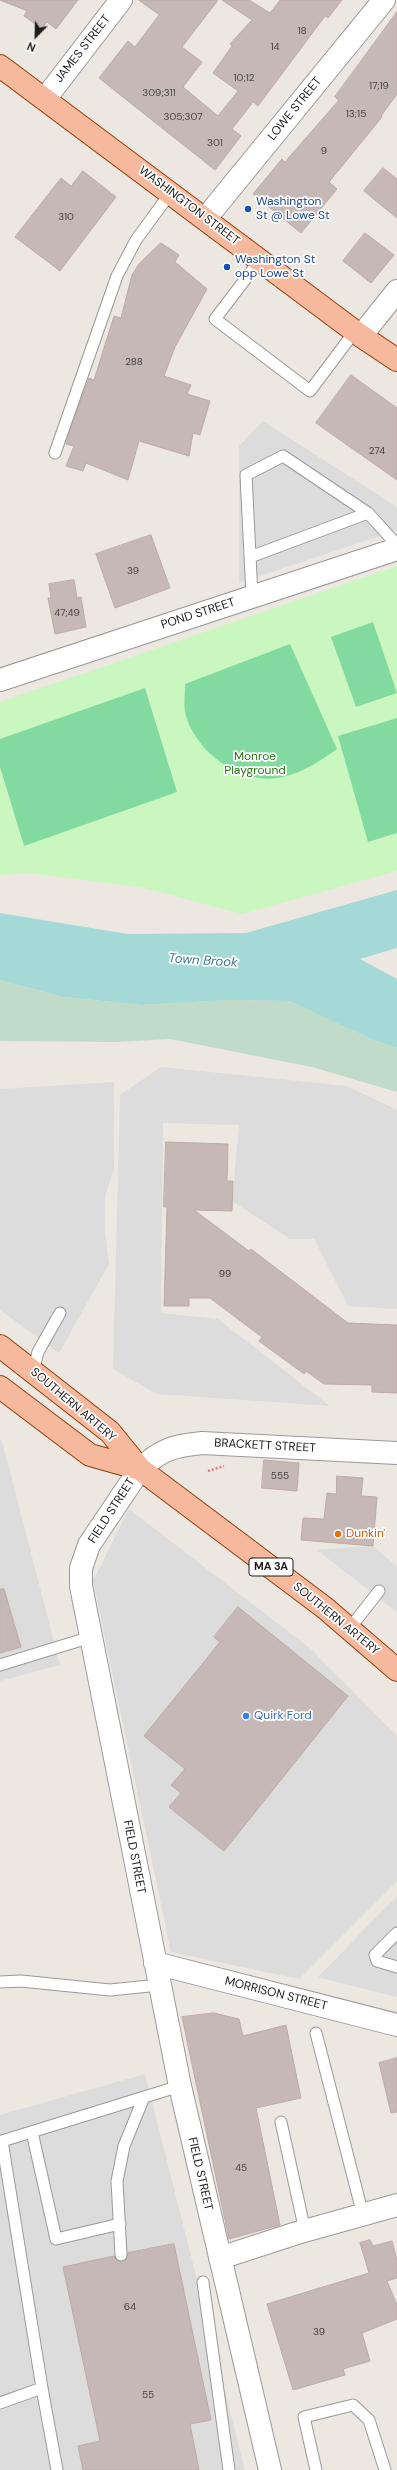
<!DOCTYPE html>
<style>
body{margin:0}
#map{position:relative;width:397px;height:2470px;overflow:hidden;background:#ede7e2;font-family:"DM Sans",sans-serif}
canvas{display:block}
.north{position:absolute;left:16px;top:16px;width:40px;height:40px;-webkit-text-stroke:3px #fff;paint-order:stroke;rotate:203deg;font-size:11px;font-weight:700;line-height:16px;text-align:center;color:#1c1c1c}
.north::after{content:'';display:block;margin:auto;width:14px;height:18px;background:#1c1c1c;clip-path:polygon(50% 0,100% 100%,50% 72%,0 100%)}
</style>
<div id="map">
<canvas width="397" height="2470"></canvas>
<div class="north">N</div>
</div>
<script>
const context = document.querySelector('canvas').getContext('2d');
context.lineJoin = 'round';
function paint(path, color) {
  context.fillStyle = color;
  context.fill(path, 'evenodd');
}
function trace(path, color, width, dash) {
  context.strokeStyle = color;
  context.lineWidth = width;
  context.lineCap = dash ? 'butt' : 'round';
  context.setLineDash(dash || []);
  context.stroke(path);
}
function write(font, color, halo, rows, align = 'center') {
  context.font = font + ' "DM Sans",sans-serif';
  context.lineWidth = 3.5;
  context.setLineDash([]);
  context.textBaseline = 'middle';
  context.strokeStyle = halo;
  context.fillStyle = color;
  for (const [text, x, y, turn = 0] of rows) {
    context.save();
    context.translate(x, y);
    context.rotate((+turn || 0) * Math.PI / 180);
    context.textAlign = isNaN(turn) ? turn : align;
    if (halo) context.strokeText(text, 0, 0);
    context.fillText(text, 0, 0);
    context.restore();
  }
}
const wetland = new Path2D(`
 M0 980 63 997 142 1005 229 1000 289 1001 371 1039 397 1048V1092L312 1067 170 1039 116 1042 0 1041Z`);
const park = new Path2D(`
 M397 566V871L242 914 145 888 30 873 0 875V702Z`);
const pitch = new Path2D(`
 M373 622 397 693 356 707 331 637Z
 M290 644 337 749C320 761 304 772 283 777 242 787 194 752 185 712 184 704 185 693 185 684Z
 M145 688 177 792 24 846 0 767V739Z
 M397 718V833L368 842 338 736Z`);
const parking = new Path2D(`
 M263 421 397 507V530L239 583V446Z
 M161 1067 347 1086 397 1110V1309L348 1306 314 1239H290L232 1201 239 1125 163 1123 161 1313 218 1319 330 1406 157 1394 113 1369 120 1095Z
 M114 1082V1169L105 1196V1232L109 1264 59 1353 0 1310V1089Z
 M0 1439 2 1441 60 1665 0 1681Z
 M129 1509 311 1649 397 1736V1881L299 1979 171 1952 93 1581Z
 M373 1546 397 1567V1612L317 1550Z
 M397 1896V1997L318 1977Z
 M145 2074 245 2470H0V2115Z`);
const water = new Path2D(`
 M397 890V948L360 959 397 979V1048L371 1039 289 1001 229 1000 142 1005 63 997 0 980V913L128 934 246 933Z`);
const building = new Path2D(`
 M0 0H78L56 29 47 22 42 29 24 16 27 11Z
 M139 0H218L182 47 202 62 183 87 218 116 238 91 213 73 232 46 230 44 252 20 222 0H249L270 13 280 0H342L328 18 325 16 258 106 253 102 232 129 241 136 215 170 99 78 128 41 135 47 159 15Z
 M397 12V94L381 116 382 117 329 182 337 189 301 233 253 194 282 159 285 162 339 100 335 97Z
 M383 168 397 179V218L364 191Z
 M83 171 116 197 60 271 15 237 61 178 71 186Z
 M365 233 394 255 371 283 343 261Z
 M161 243 179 255 175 262 207 289 175 347 164 376 191 385 187 394 210 401 200 435 193 433 189 456 139 441 128 480 86 463 83 471 66 466 74 446 66 444 70 430 89 378 94 380 114 316 121 318 132 275 139 264Z
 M351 375 397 408V480L316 423Z
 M151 535 170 588 115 608 96 554Z
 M74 580 77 598 81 597 86 627 55 634 48 598H51L49 584Z
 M166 1142 228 1144 227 1181H233L232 1211 194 1210 249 1251 251 1249 348 1323 397 1325V1393L372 1392V1385L324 1384 306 1371 304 1374 259 1341 262 1337 210 1298H189V1306H164L167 1207H164Z
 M264 1460 299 1463 297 1491 262 1488Z
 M337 1476 363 1478 361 1496 377 1497 373 1546 301 1540 303 1518 324 1519 327 1493 336 1494Z
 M0 1589H4L21 1647 0 1653Z
 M238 1607 348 1696 224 1851 169 1807 181 1793 171 1785 185 1769 144 1736 220 1642 214 1637Z
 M214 2013 239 2019 243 2036 286 2025 301 2098 256 2108 280 2225 229 2239 182 2017Z
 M397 2058V2112L391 2113 379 2063Z
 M370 2240 373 2246 392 2241 397 2260V2278L387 2281 397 2305V2319L362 2333 370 2361 343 2369 345 2375 293 2390 267 2304 369 2273 360 2243Z
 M174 2244 211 2420 190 2424 199 2470H83L78 2446 100 2441 63 2267 114 2256 118 2261 122 2262 127 2258 128 2253Z`);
const path = new Path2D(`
 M208 1471 224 1466`);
const service = new Path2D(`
 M260 260 215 319 310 391 355 331
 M55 453 117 276 136 240 171 192
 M250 557 368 513
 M252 596 246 475 283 456 368 513 397 545
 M33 1372 38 1352 60 1313
 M350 1628 379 1591
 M0 1665 91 1637
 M397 1933 375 1955 377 1961 397 1967
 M0 1982 21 1981 110 1990 159 1985
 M316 2033 363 2215
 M281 2122 305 2231
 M32 2132 56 2239 120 2224
 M121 2255 117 2181 124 2146 144 2097
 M203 2282 229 2470
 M42 2388 57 2470
 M0 2403 42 2388 2 2141 180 2086
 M316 2470 304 2417 353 2405 369 2420 385 2470`);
const minor = new Path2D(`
 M45 99 121 0
 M206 218 384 0
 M361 336 397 291
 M0 680 397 549
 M140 1469 89 1545 81 1568V1586L180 2086 270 2470
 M155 1963 397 2025
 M220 2258 297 2233 397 2205`);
const tertiary = new Path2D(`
 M140 1469C162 1449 173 1446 202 1443L397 1453`);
const primary = new Path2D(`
 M0 66 361 336 397 360
 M0 1346 110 1432 140 1469 325 1608 397 1670
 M0 1387 90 1455 140 1469`);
const markers = [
 [248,209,4,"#1a4fb4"],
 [227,267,4,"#1a4fb4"],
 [338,1534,4,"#e8710a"],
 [246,1716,4,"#3f7fe0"]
];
const numberNames = [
 ["18",302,31],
 ["14",275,47],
 ["10;12",244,78],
 ["17;19",379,86],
 ["309;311",159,93],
 ["13;15",356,114],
 ["305;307",183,117],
 ["301",215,143],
 ["9",324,151],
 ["310",66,217],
 ["288",134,362],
 ["274",377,451],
 ["39",133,571],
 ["47;49",67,613],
 ["99",225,1274],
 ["555",280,1476],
 ["45",241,2168],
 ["64",130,2307],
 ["39",319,2332],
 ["55",148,2395]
];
const shields = [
 [271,1567,44]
];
const shieldNames = [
 ["MA 3A",271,1567]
];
const streetNames = [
 ["JAMES STREET",83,49,-52],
 ["LOWE STREET",295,109,-51],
 ["WASHINGTON STREET",189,206,37],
 ["POND STREET",198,614,-18],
 ["SOUTHERN ARTERY",73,1405,40],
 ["BRACKETT STREET",265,1446,3],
 ["FIELD STREET",112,1511,-57],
 ["SOUTHERN ARTERY",336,1619,39],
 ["FIELD STREET",134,1857,79],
 ["MORRISON STREET",276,1994,14],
 ["FIELD STREET",200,2174,77]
];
const transitNames = [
 ["Washington",256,202],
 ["St @ Lowe St",256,216],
 ["Washington St",235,260],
 ["opp Lowe St",235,274]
];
const parkNames = [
 ["Monroe",255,757],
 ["Playground",255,771]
];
const foodNames = [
 ["Dunkin'",346,1534]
];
const shopNames = [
 ["Quirk Ford",254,1716]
];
const waterNames = [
 ["Town Brook",203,961,4]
];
paint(wetland, '#c0dbc7');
paint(park, '#caf6c0');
paint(pitch, '#83daa1');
paint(parking, '#dcdcdc');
paint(water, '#a4d9d7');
paint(building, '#c5b8b6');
trace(building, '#beaaa6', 1);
trace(service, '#999', 13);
trace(minor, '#999', 24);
trace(tertiary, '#999', 24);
trace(primary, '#8e3e07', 24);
trace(path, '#f36d83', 2.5, [2, 2]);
trace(service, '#fff', 11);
trace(minor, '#fff', 22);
trace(tertiary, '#fff', 22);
trace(primary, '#f7b99d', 22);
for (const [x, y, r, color] of markers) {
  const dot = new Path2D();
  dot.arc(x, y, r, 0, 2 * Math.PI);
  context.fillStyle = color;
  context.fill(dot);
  trace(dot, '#fff', 1.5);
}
write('10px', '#464342', null, numberNames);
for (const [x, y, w] of shields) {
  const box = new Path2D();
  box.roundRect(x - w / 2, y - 9, w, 18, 3);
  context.fillStyle = '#fff';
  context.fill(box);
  trace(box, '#1c1c1c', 1);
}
write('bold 11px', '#1c1c1c', null, shieldNames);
write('12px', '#1c1c1c', '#fff', streetNames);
write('12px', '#164399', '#fff', transitNames, 'left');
write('12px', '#227510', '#fff', parkNames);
write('12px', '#c56008', '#fff', foodNames, 'left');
write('12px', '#366cbe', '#fff', shopNames, 'left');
write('italic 13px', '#417889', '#fff', waterNames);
</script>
